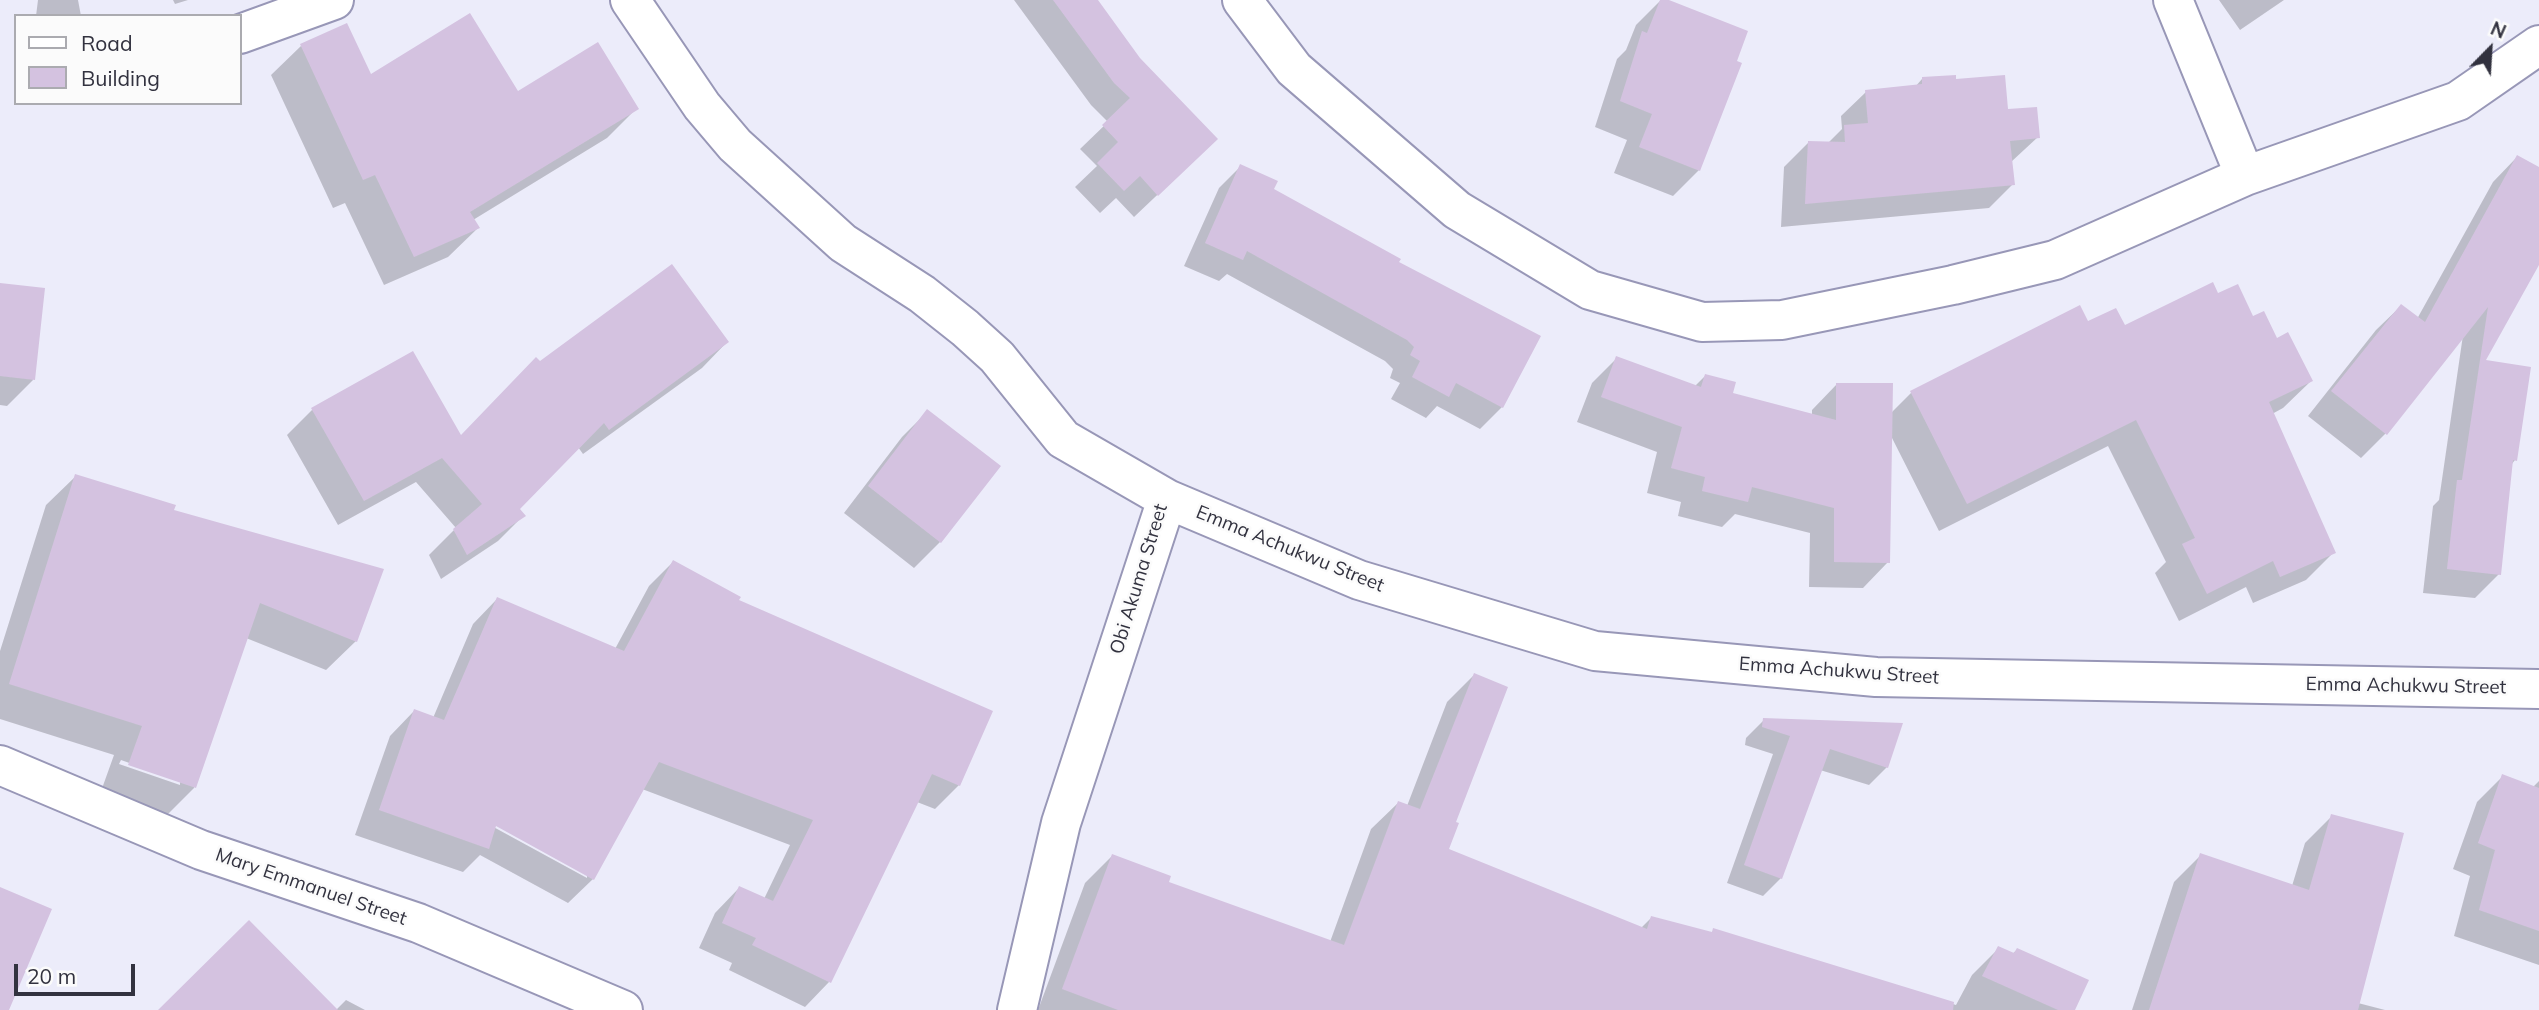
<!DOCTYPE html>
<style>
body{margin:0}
#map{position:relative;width:2539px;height:1010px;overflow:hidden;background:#ececfa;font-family:Mulish,sans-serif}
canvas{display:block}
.legend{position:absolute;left:14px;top:14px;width:228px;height:91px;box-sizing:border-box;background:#fbfbfb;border:2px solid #ababb0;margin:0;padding:9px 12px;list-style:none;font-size:21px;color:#32323f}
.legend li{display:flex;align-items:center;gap:14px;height:35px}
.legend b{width:35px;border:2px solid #ababb0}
.north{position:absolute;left:2455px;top:14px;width:70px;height:70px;-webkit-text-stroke:5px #fbfbfb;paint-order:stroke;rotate:24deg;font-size:19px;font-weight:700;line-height:28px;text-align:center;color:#32323f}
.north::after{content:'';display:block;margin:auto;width:24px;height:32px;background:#32323f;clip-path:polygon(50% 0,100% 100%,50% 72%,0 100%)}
.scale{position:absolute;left:14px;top:964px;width:121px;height:32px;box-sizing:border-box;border:4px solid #32323f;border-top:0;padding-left:9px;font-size:21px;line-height:24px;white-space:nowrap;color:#32323f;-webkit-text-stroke:5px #fbfbfb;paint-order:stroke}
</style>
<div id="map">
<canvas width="2539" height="1010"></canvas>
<ul class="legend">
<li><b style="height:9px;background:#fff"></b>Road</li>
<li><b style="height:19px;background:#d4c2e0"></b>Building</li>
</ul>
<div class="north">N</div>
<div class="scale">20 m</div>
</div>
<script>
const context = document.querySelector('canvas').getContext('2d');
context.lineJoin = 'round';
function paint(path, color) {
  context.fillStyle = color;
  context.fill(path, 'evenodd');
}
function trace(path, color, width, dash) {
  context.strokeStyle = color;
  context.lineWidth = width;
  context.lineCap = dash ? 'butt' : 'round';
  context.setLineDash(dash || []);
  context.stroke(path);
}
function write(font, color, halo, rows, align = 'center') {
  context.font = font + ' Mulish,sans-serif';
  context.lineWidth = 5;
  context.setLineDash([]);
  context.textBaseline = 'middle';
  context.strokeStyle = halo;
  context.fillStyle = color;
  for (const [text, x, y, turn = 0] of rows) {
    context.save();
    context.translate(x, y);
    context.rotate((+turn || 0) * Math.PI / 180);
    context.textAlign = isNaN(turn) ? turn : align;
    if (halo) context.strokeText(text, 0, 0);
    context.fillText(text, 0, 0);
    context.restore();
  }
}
const shadow = new Path2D(`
 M38 0H78L81 16H36Z
 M173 0H188L175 4Z
 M1014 0H1095L1193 161 1134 217 1116 198 1100 213 1075 187 1097 166 1080 149 1108 122 1091 105Z
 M1661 0H1664L1699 170 1673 196 1614 173 1627 140 1595 127 1617 59 1626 50 1636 25Z
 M2219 0H2284L2240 30Z
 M301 46 370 76 637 108 607 138 473 220 478 228 448 257 384 285 345 203 333 208 271 75Z
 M1922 79 1954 81 2038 137 2011 162 2013 184 1989 208 1781 227 1784 167 1809 142 1828 143 1842 129 1841 116 1866 92 1915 87Z
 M2517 157 2539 169V262L2484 362 2515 460 2511 465 2499 574 2475 598 2423 593 2433 506 2439 500 2463 335 2385 434 2361 458 2308 416 2376 330 2401 306 2417 319 2493 182Z
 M1241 166 1272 190 1502 407 1480 429 1437 406 1426 418 1391 399 1400 383 1390 378 1393 369 1385 361 1227 274 1219 281 1184 266 1219 188Z
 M0 284 33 380 7 406 0 405Z
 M2217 296 2253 318 2311 381 2283 408 2272 414 2334 552 2306 580 2253 603 2246 587 2179 621 2155 573 2166 562 2108 446 1939 531 1890 434 1888 562 1863 588 1809 587 1810 533 1735 514 1722 527 1678 516 1681 502 1647 493 1657 452 1577 422 1592 383 1617 358 1694 387 1705 376 1731 394 1812 415V410L1837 384 1891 413 1911 393 2079 308 2087 324 2124 327Z
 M727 342 702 368 583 454 578 447 518 509 523 516 498 541 441 579 429 555 456 528 416 482 338 525 287 435 312 410 460 438 540 363Z
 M928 411 940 542 914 568 844 513 902 437Z
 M76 476 172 511 356 641 326 670 246 638 194 788 165 817 100 794 114 755 0 719V651L46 505ZM121 760 180 781V785L119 764Z
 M673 562 736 601 959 785 935 809 917 802 829 982 805 1007 729 970 732 963 699 948 715 913 739 888 764 899 790 845 642 789 593 879 568 903 480 855 463 872 355 835 390 736 414 711 433 718 473 624 497 599 615 649 649 586ZM490 821 587 874V878L488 824Z
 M1474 675 1453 823 1447 850 1641 928 1651 918 1710 934 1714 930 1956 1005 1972 975 1999 948 2012 954 2017 950 2073 1010H1038L1085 883 1112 856 1167 883 1330 942 1371 829 1398 803 1407 806 1447 702Z
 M1764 720 1887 767 1869 785 1820 770 1781 878 1763 896 1727 883 1773 754 1745 745 1746 738Z
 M2503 776 2532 788 2539 781V965L2454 936 2470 876 2453 869 2477 802Z
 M2332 816 2358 1003 2385 1010H2132L2174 882 2201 855 2292 886 2305 843Z
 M346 1000 365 1010H336Z`);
const building = new Path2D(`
 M1053 0H1098L1140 58 1218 139 1158 196 1140 176 1124 191 1097 163 1118 142 1102 125 1130 98 1114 83Z
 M1660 0H1669L1748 31 1737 61 1742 63 1700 171 1639 147 1652 114 1620 101 1642 31 1647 33Z
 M470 13 518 91 598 42 639 109 470 212 480 228 414 257 375 175 363 180 300 44 347 23 371 74Z
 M1956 75V79L2005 75 2008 109 2037 107 2040 138 2010 141 2015 185 1805 204 1808 141 1845 142 1844 125 1868 123 1865 90 1922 84V77Z
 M2517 155 2539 167V265L2486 360 2531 367 2517 461 2513 460 2501 575 2447 569 2457 480H2462L2488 307 2387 435 2331 391 2401 304 2425 322Z
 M1240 164 1278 181 1274 189 1401 259 1399 262 1541 336 1503 408 1456 383 1449 397 1412 377 1420 361 1410 355 1414 347 1407 340 1247 251 1243 260 1205 243Z
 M672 264 729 342 609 430 604 423 520 509 526 516 467 555 453 529 482 504 442 458 364 501 311 408 413 351 461 435 536 357 540 361Z
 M2213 282 2218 293 2238 284 2253 316 2264 311 2277 338 2288 332 2313 381 2269 402 2336 553 2280 577 2273 561 2207 594 2182 544 2195 538 2136 420 1967 504 1910 391 2080 305 2088 321 2116 308 2125 325Z
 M0 283 45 288 35 380 0 376Z
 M1616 356 1701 387 1705 374 1736 382 1733 393 1836 420V383H1893L1890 563 1834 562V508L1752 487 1748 502 1702 491 1705 477 1671 468 1682 427 1601 397Z
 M927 409 1001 466 941 543 868 486Z
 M75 474 176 505 174 510 384 569 357 642 260 603 196 788 128 765 142 726 9 684Z
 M673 560 741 597 739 600 993 711 960 786 932 774 831 983 752 945 756 938 722 923 739 886 773 901 813 820 659 762 594 880 496 826 489 849 379 810 414 709 444 720 497 597 624 651Z
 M1474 673 1508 687 1456 822 1459 823 1449 849 1647 929 1651 916 1712 932 1713 928 1954 1002 1953 1010H1118L1062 989 1112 854 1171 876 1169 882 1344 945 1398 801 1420 809Z
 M1763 718 1903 723 1888 768 1830 749 1782 879 1744 865 1790 736 1762 727Z
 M2502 774 2539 788V931L2479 910 2495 850 2478 843Z
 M2331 814 2404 833 2358 1010H2149L2200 853 2309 890Z
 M0 887 52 909 9 1010H0Z
 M249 920 338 1010H158Z
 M1998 946 2014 953 2017 948 2089 980 2075 1010H2058L1982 976Z`);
const minor = new Path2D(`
 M630 0 702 106 735 145 843 243 922 294 965 328 997 357 1063 439 1167 499 1359 580 1595 651 1876 677 2539 689
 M1242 0 1294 69 1457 210 1590 290 1702 322 1782 320 1953 285 2055 260 2245 176 2458 101 2539 45
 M2173 0 2245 176
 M240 34 334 0
 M0 765 201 850 418 923 623 1010
 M1017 1010 1061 823 1167 499`);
const streetNames = [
 ["Emma Achukwu Street",1290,549,22],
 ["Obi Akuma Street",1139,579,-73],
 ["Emma Achukwu Street",1839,671,4],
 ["Emma Achukwu Street",2406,686,1],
 ["Mary Emmanuel Street",311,887,19]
];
paint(shadow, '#0003');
paint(building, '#d4c2e0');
trace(minor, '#9897b7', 42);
trace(minor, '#fff', 38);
write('19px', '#32323f', '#fbfbfb', streetNames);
</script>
